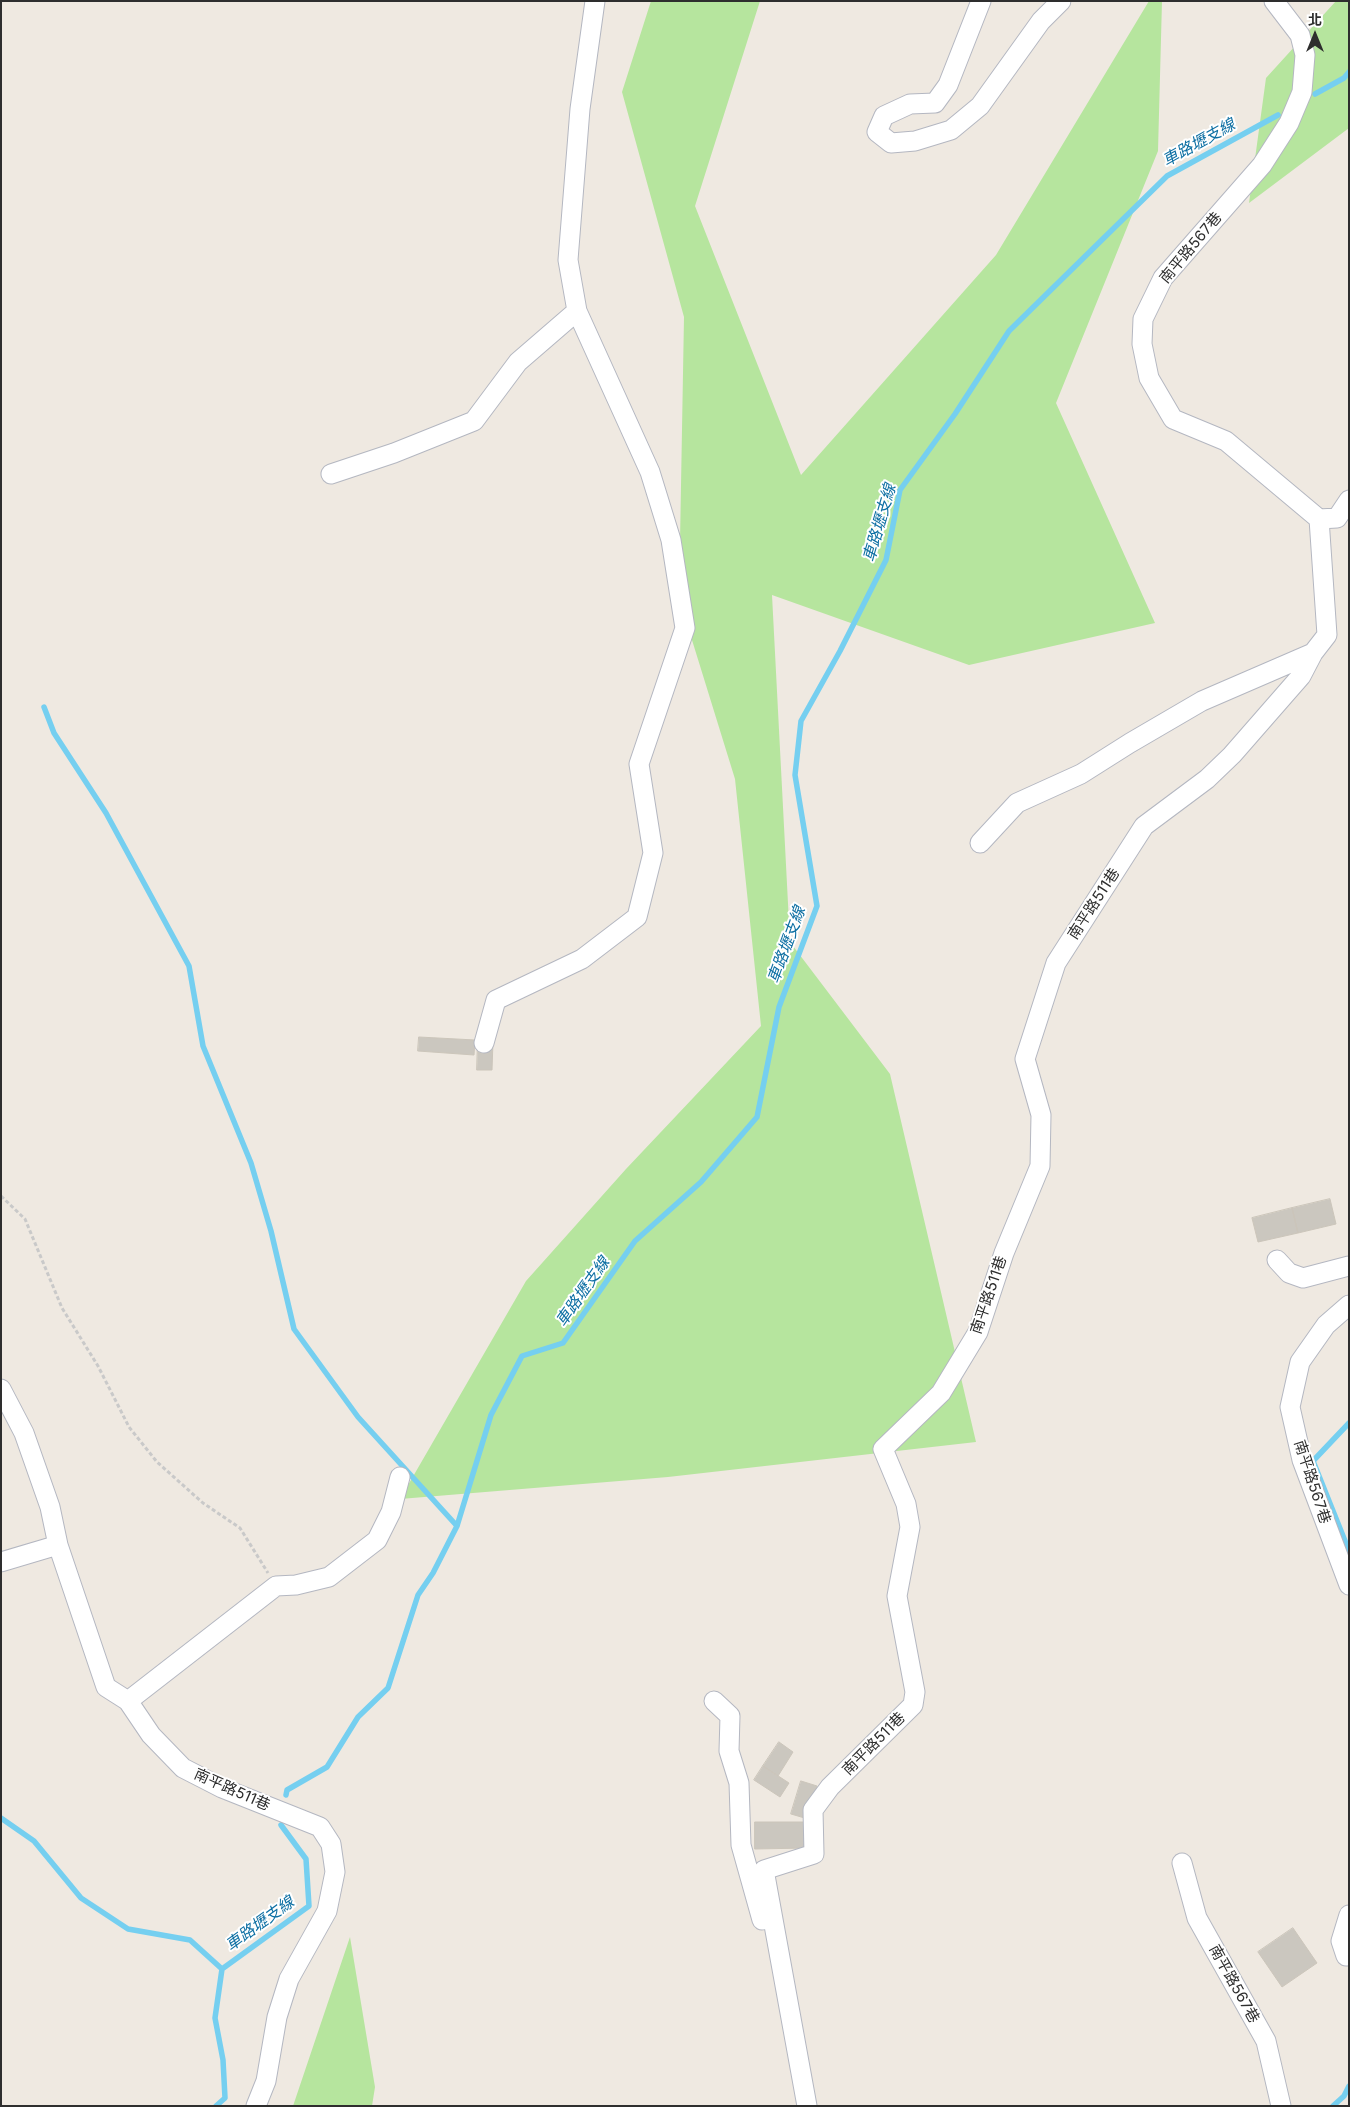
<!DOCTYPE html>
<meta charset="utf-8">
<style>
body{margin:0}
#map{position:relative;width:1350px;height:2107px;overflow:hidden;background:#efe9e1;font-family:Inter,"Noto Sans TC",sans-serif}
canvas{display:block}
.frame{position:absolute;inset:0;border:2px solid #2e2e2e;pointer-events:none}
.north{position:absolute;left:1290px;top:10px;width:50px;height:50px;-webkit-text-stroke:4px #fff;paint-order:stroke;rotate:0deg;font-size:14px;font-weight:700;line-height:20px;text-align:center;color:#2e2e2e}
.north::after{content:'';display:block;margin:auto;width:18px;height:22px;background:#2e2e2e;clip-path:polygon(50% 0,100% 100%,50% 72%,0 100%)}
</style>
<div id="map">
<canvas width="1350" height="2107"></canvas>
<div class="frame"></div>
<div class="north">北</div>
</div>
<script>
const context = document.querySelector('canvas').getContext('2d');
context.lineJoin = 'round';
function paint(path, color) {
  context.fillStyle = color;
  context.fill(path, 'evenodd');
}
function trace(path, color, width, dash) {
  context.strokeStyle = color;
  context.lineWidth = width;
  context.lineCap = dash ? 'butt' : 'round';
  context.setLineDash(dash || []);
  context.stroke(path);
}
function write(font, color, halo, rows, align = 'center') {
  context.font = font + ' Inter,"Noto Sans TC",sans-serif';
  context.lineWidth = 4;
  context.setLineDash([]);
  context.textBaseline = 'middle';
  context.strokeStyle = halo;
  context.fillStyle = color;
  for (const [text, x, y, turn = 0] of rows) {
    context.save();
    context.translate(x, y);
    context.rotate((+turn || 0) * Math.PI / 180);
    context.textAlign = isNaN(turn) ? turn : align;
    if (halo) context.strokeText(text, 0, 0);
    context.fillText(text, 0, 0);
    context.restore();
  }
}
const green = new Path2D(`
 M651 1H760L695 206 801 475 996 255 1149 1H1162L1158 151 1056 403 1155 623 969 665 772 595 790 942 890 1074 976 1442 668 1477 400 1499 526 1281 626 1169 761 1026 735 779 679 598 684 317 622 92Z
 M1336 1H1349V128L1249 203 1266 78Z
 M350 1937 375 2087 372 2106H293Z`);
const stream = new Path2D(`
 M1315 94 1344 78 1349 72
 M44 707 54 733 106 813 189 966 203 1046 251 1163 271 1231 294 1329 358 1417 457 1526
 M1349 1423 1313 1461 1349 1551
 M286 1795 287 1790 327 1767 358 1717 388 1688 418 1595 433 1573 457 1526 491 1415 522 1356 563 1343 635 1241 701 1182 757 1117 779 1007 817 906 795 775 801 721 840 651 886 560 900 490 955 414 1009 331 1167 176 1278 115
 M1 1818 34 1841 81 1898 128 1929 190 1940 222 1969
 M216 2106 225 2098 223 2060 215 2018 222 1969 309 1906 306 1859 281 1825
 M1333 2106 1344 2096 1349 2086`);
const building = new Path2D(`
 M419 1037 475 1040 474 1055 418 1051Z
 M478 1040 493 1041 492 1070H477Z
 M1330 1199 1336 1224 1298 1233 1292 1208Z
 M1292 1208 1298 1233 1258 1242 1252 1218Z
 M779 1742 793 1752 778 1776 763 1766Z
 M763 1766 789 1783 780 1797 754 1780Z
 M801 1781 817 1786 808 1819 791 1814Z
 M755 1822H808V1848L755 1849Z
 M1293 1928 1317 1963 1282 1987 1258 1952Z`);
const path = new Path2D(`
 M1 1196 25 1219 62 1308 98 1366 129 1427 157 1462 203 1503 240 1528 268 1573`);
const minor = new Path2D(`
 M981 1 948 85 935 103 910 104 884 116 877 132 891 143 915 141 951 130 980 106 1041 21 1061 1
 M1274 1 1300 35 1305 55 1302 92 1289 123 1262 165 1163 278 1143 319 1142 344 1149 378 1173 419 1226 441 1319 519 1337 518 1349 500
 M331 474 394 453 474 421 518 362 577 311
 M980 843 1017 803 1081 774 1130 743 1202 701 1313 653 1327 635 1319 519
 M484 1043 496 1000 582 959 637 917 653 853 639 764 685 628 671 540 650 472 577 311 568 260 580 109 595 1
 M1277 1260 1289 1273 1303 1278 1349 1266
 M1349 1305 1326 1325 1300 1362 1290 1407 1302 1460 1349 1585
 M1 1389 24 1433 50 1507 58 1545 106 1687 128 1701 151 1735 183 1768 222 1788 320 1827 331 1844 335 1872 327 1911 289 1979 277 2017 266 2081 256 2106
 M1 1562 58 1545
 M128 1701 276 1586 296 1585 329 1577 377 1540 391 1512 400 1477
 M714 1701 730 1716 729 1751 739 1783 741 1845 762 1920
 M1182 1863 1197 1918 1266 2041 1281 2106
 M1346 1956 1341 1941 1349 1915
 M807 2106 764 1870 814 1854 813 1810 830 1787 913 1705 915 1692 897 1596 910 1527 906 1504 883 1449 941 1393 978 1332 1004 1253 1040 1166 1041 1115 1025 1059 1056 963 1144 826 1207 779 1232 755 1301 676 1313 653`);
const streetNames = [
 ["南平路567巷",1191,248,-50],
 ["南平路511巷",1094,904,-57],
 ["南平路511巷",989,1295,-71],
 ["南平路567巷",1312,1482,72],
 ["南平路511巷",874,1744,-45],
 ["南平路511巷",232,1790,24],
 ["南平路567巷",1234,1984,61]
];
const waterNames = [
 ["車路壢支線",1199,143,-29],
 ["車路壢支線",880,523,-74],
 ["車路壢支線",787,945,-70],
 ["車路壢支線",583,1292,-55],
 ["車路壢支線",260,1924,-36]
];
paint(green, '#b6e59e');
trace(stream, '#75cff0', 5.5);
paint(building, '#cbc7bf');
trace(building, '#cbc5ba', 1);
trace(minor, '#b4b7c1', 21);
trace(path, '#c9c9c9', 3, [4, 2.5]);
trace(minor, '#fff', 19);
write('15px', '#2e2e2e', '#fff', streetNames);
write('italic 16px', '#0d6fa3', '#fff', waterNames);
</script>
